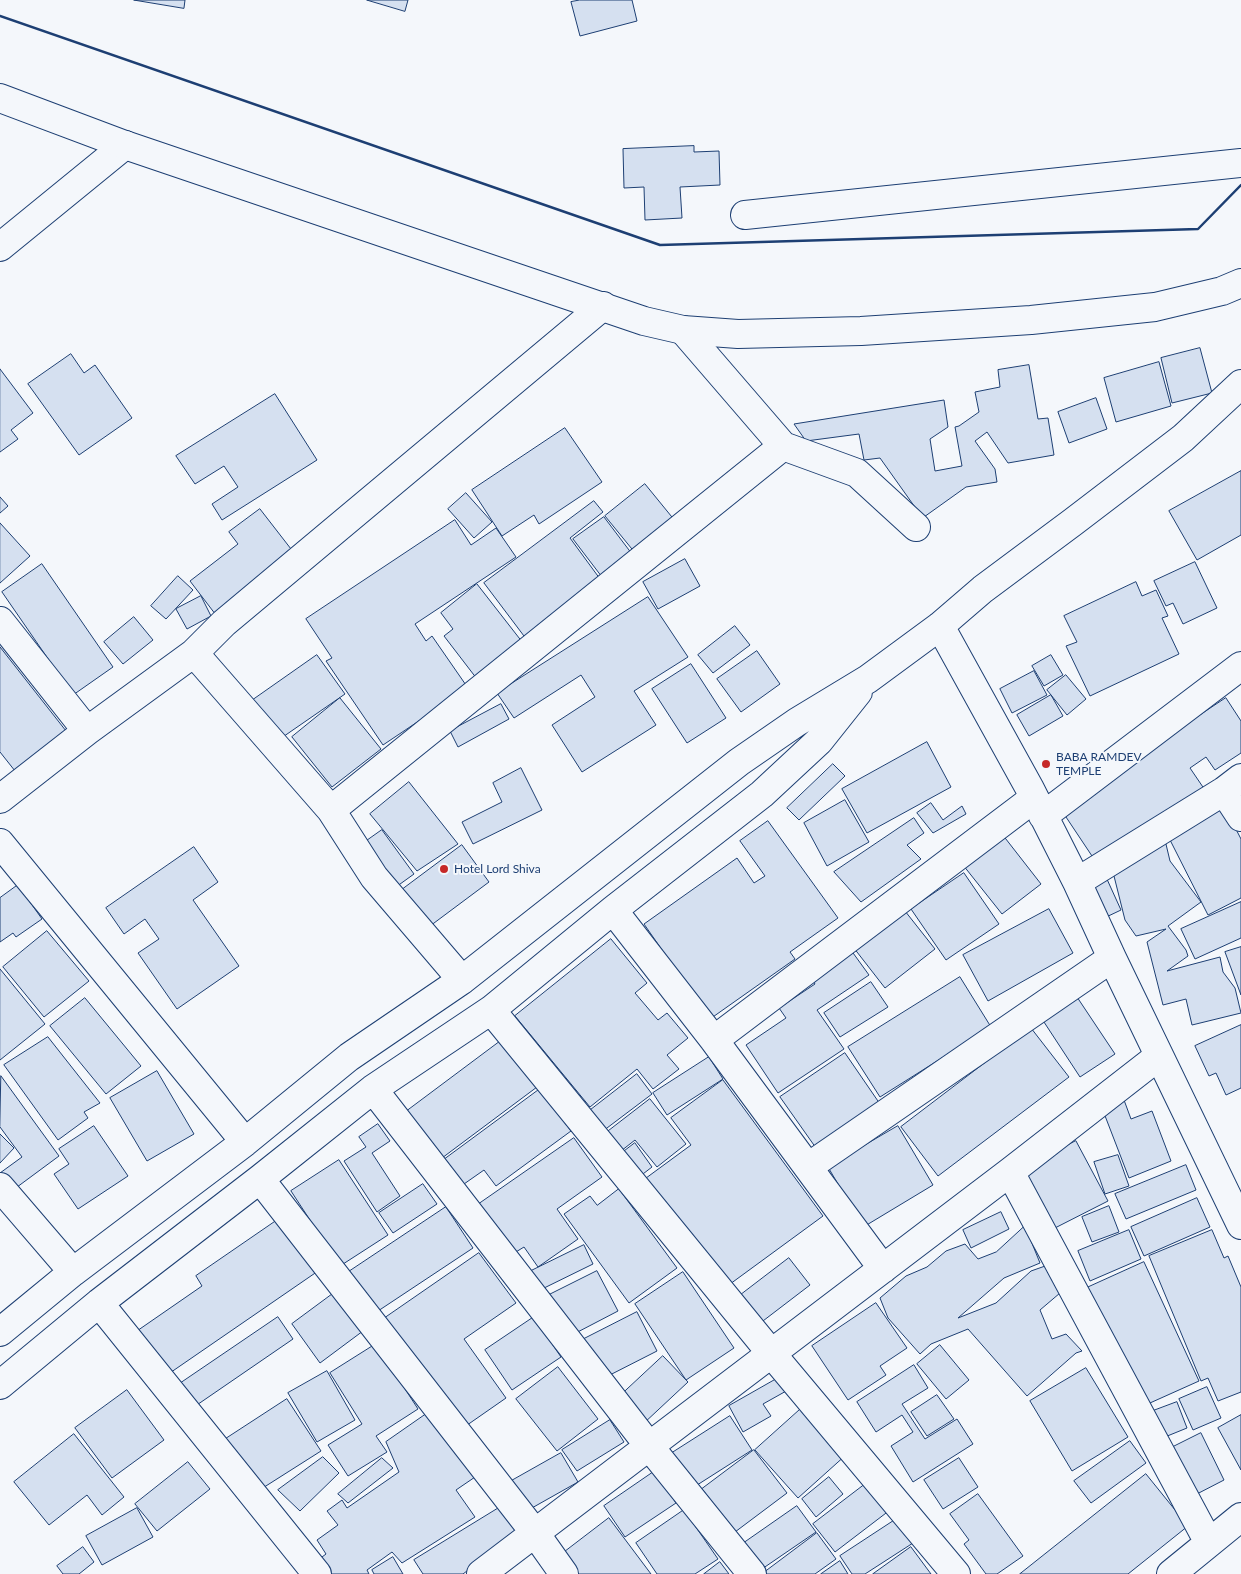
<!DOCTYPE html>
<style>
body{margin:0}
canvas{display:block;background:#f4f7fb}
</style>
<canvas width="1241" height="1574"></canvas>
<script>
const context = document.querySelector('canvas').getContext('2d');
context.lineJoin = 'round';
function paint(path, color) {
  context.fillStyle = color;
  context.fill(path, 'evenodd');
}
function trace(path, color, width, dash) {
  context.strokeStyle = color;
  context.lineWidth = width;
  context.lineCap = dash ? 'butt' : 'round';
  context.setLineDash(dash || []);
  context.stroke(path);
}
function write(font, color, halo, rows, align = 'center') {
  context.font = font + ' Lato,sans-serif';
  context.lineWidth = 4;
  context.setLineDash([]);
  context.textBaseline = 'middle';
  context.strokeStyle = halo;
  context.fillStyle = color;
  for (const [text, x, y, turn = 0] of rows) {
    context.save();
    context.translate(x, y);
    context.rotate((+turn || 0) * Math.PI / 180);
    context.textAlign = isNaN(turn) ? turn : align;
    if (halo) context.strokeText(text, 0, 0);
    context.fillText(text, 0, 0);
    context.restore();
  }
}
const building = new Path2D(`
 M134 0H185L184 8Z
 M367 0H408L405 11Z
 M580 0H632L637 21 580 36 571 2Z
 M694 146V152L719 151 720 185 680 187 682 218 645 220 644 187 624 188 623 149Z
 M1200 348 1212 393 1172 403 1161 358Z
 M71 354 84 373 95 365 132 418 79 455 28 384Z
 M1159 362 1171 406 1116 422 1104 378Z
 M1029 365 1038 419 1048 418 1054 455 1008 463 987 432 975 441 995 469 997 482 966 487 924 517H922L880 458 864 460 859 434 806 441 794 424 944 400 948 427 930 439 935 471 962 466 955 427 959 426 979 412 975 392 1000 387 998 370Z
 M0 369 33 413 11 430 18 439 0 452Z
 M275 394 317 460 222 520 212 504 238 487 224 466 195 484 176 456Z
 M1096 398 1107 429 1069 443 1058 412Z
 M565 428 602 482 539 524 534 515 502 536 472 490Z
 M1241 471V535L1197 560 1169 511Z
 M645 484 676 522 636 554 605 516Z
 M466 493 492 522 474 538 448 509Z
 M0 497 8 506 0 513Z
 M594 501 603 512 570 538 603 583 527 640 484 583Z
 M260 509 298 558 219 619 190 581 238 544 229 532Z
 M604 517 632 554 602 577 573 539Z
 M455 520 471 545 496 528 516 557 415 624 426 641 432 636 468 688 383 745 326 661 332 658 306 619Z
 M0 523 30 556 0 583Z
 M685 559 700 586 658 609 643 582Z
 M1195 562 1217 608 1183 624 1173 603 1166 606 1154 581Z
 M42 564 113 667 73 695 2 592Z
 M178 576 193 590 166 619 151 606Z
 M1136 582 1142 596 1156 590 1168 616 1162 618 1179 654 1090 696 1066 646 1077 642 1064 616Z
 M477 584 523 643 477 679 444 636 453 629 441 613Z
 M201 596 211 616 187 629 176 609Z
 M648 597 688 657 634 691 656 725 582 772 552 725 595 697 581 675 514 718 497 693Z
 M134 617 153 640 123 664 104 642Z
 M735 626 750 645 713 673 698 655Z
 M0 647 70 736 19 776 0 752Z
 M757 651 780 684 741 712 717 679Z
 M317 655 345 694 277 741 250 702Z
 M1051 655 1063 675 1044 686 1032 666Z
 M691 664 726 718 687 743 652 689Z
 M1034 671 1047 695 1012 713 1000 689Z
 M1066 675 1086 699 1067 715 1047 690Z
 M1051 695 1063 716 1029 736 1017 715Z
 M340 698 381 749 332 787 292 737Z
 M1226 698 1241 721V753L1215 770 1206 757 1190 768 1207 793 1098 865 1060 808Z
 M501 704 509 719 458 747 450 731Z
 M927 742 951 787 867 833 842 789Z
 M833 764 845 776 799 820 787 808Z
 M521 768 542 810 473 844 462 822 502 802 493 783Z
 M409 782 458 844 417 871 370 814Z
 M845 800 869 842 827 866 804 823Z
 M931 803 943 820 962 806 966 814 933 833 917 813Z
 M1224 806 1241 839V898L1208 915 1168 836Z
 M914 818 924 833 907 845 921 859 861 902 834 872Z
 M768 821 838 918 790 952 795 959 710 1019 644 924 737 858 754 883 765 876 740 841Z
 M382 830 414 874 389 892 358 847Z
 M1002 834 1041 884 1002 914 963 865Z
 M1165 840 1170 861 1201 902 1168 926 1186 950 1188 956 1167 971 1220 957 1223 972 1235 988 1241 1013 1192 1025 1186 999 1163 1005 1147 942 1166 929 1136 936 1125 920 1113 872Z
 M462 845 489 882 426 929 399 892Z
 M194 847 218 882 193 900 239 966 177 1009 138 953 159 939 145 919 124 934 106 908Z
 M964 873 999 924 946 960 911 909Z
 M1106 877 1121 910 1102 919 1087 885Z
 M18 885 42 919 16 937 13 933 0 942V898Z
 M1241 902V938L1195 959 1181 929Z
 M1049 909 1073 953 988 1001 963 955Z
 M905 911 935 949 885 988 850 943Z
 M47 931 89 981 44 1017 3 967Z
 M611 939 647 983 635 993 658 1020 667 1013 688 1038 667 1055 679 1069 653 1089 637 1069 590 1107 515 1016Z
 M848 946 869 975 817 1010 844 1049 778 1093 746 1045 786 1018 779 1008 815 984 808 973Z
 M1241 947V995L1225 952Z
 M0 969 45 1024 0 1060Z
 M960 977 991 1027 880 1097 848 1047Z
 M871 982 888 1007 840 1037 824 1013Z
 M1077 997 1115 1054 1080 1077 1042 1019Z
 M85 998 141 1066 106 1094 50 1026Z
 M1241 1025V1088L1226 1095 1216 1073 1209 1076 1195 1046Z
 M1031 1028 1069 1077 938 1176 901 1127Z
 M48 1037 100 1103 84 1112 88 1118 58 1140 4 1065Z
 M502 1040 537 1087 442 1158 407 1111Z
 M845 1053 880 1104 816 1148 780 1097Z
 M709 1057 723 1079 667 1115 653 1093Z
 M157 1071 194 1134 147 1161 110 1098Z
 M637 1074 652 1094 603 1131 588 1112Z
 M1 1076 59 1156 9 1193 0 1181V1173L22 1157 0 1127Z
 M723 1080 823 1216 726 1287 642 1181 691 1145 671 1118Z
 M540 1089 571 1131 496 1186 484 1170 464 1184 445 1159Z
 M650 1099 686 1144 657 1167 635 1140 621 1151 606 1133Z
 M1124 1100 1131 1119 1152 1111 1171 1161 1129 1178 1102 1108Z
 M378 1124 390 1141 372 1153 400 1196 377 1212 344 1161 366 1147 359 1137Z
 M94 1126 128 1176 78 1209 54 1174 69 1164 59 1149Z
 M898 1126 933 1185 865 1226 852 1208 828 1167Z
 M0 1134 14 1148 0 1163Z
 M574 1138 602 1177 557 1209 578 1239 538 1267 524 1247 511 1255 476 1206Z
 M1076 1141 1108 1201 1051 1230 1019 1170Z
 M635 1143 652 1167 639 1177 622 1153Z
 M1118 1155 1129 1186 1105 1194 1094 1162Z
 M339 1160 388 1235 340 1266 291 1191Z
 M1186 1165 1196 1190 1126 1219 1115 1194Z
 M423 1184 437 1204 393 1233 379 1213Z
 M619 1189 677 1268 629 1303 564 1214 590 1196 597 1205Z
 M1197 1198 1210 1227 1144 1256 1131 1227Z
 M1109 1206 1119 1232 1092 1242 1082 1217Z
 M446 1207 473 1248 375 1313 347 1273Z
 M1001 1212 1009 1229 971 1248 963 1230Z
 M276 1221 291 1242 298 1237 321 1269 164 1377 134 1333 202 1286 196 1276Z
 M1025 1226 1040 1263 1004 1278 958 1318 996 1303 1031 1271 1048 1265 1060 1293 1040 1310 1052 1339 1066 1334 1082 1351 1076 1353 1027 1396 968 1329 931 1344 920 1354 888 1318 880 1298 906 1276 927 1267 946 1251 965 1244 978 1259 996 1252Z
 M1129 1230 1141 1259 1090 1281 1078 1251Z
 M1212 1230 1224 1258 1228 1256 1241 1287V1392L1218 1401 1208 1378 1201 1381 1149 1256Z
 M584 1245 593 1264 538 1291 529 1272Z
 M479 1253 516 1303 464 1339 506 1398 460 1430 382 1320Z
 M789 1258 810 1285 759 1324 738 1297Z
 M1144 1262 1199 1381 1141 1407 1080 1291Z
 M597 1271 618 1311 570 1336 549 1295Z
 M683 1272 734 1348 686 1380 635 1304Z
 M338 1290 367 1328 320 1363 292 1324Z
 M876 1303 907 1348 880 1366 886 1375 848 1400 812 1346Z
 M637 1312 657 1351 602 1379 582 1340Z
 M278 1317 293 1339 191 1409 175 1387Z
 M534 1317 561 1357 512 1390 485 1350Z
 M376 1344 418 1409 376 1436 387 1452 348 1476 328 1445 362 1424 330 1373Z
 M940 1345 969 1380 946 1399 917 1364Z
 M663 1356 688 1382 643 1424 619 1397Z
 M914 1365 928 1388 902 1404 925 1439 957 1419 973 1444 913 1482 891 1446 913 1432 902 1415 876 1432 857 1402Z
 M558 1367 598 1419 557 1451 516 1399Z
 M1086 1368 1128 1437 1072 1471 1030 1401Z
 M327 1371 355 1420 317 1442 288 1393Z
 M780 1377 788 1390 763 1404 771 1416 743 1432 729 1406Z
 M1207 1387 1221 1418 1193 1430 1179 1399Z
 M127 1390 164 1440 112 1478 75 1428Z
 M937 1395 954 1419 927 1436 911 1412Z
 M287 1399 321 1451 258 1491 224 1440Z
 M1177 1402 1187 1428 1155 1441 1145 1414Z
 M804 1406 847 1454 798 1498 755 1450Z
 M432 1410 478 1475 456 1490 475 1517 402 1563 392 1552 367 1570 369 1574H328L318 1560 326 1554 317 1540 338 1525 327 1511 342 1500 347 1508 399 1472 386 1442Z
 M1241 1415V1470L1218 1428Z
 M730 1416 752 1450 694 1487 672 1453Z
 M610 1420 624 1442 577 1471 562 1450Z
 M1201 1433 1224 1480 1193 1496 1169 1449Z
 M74 1434 124 1497 102 1515 87 1495 49 1525 14 1482Z
 M1130 1441 1146 1463 1091 1503 1074 1481Z
 M754 1450 787 1493 735 1532 702 1489Z
 M561 1453 578 1482 523 1513 506 1484Z
 M323 1457 339 1473 300 1511 278 1490Z
 M382 1458 393 1468 348 1503 338 1494Z
 M959 1458 978 1487 943 1509 924 1480Z
 M188 1462 210 1489 157 1531 135 1504Z
 M655 1471 676 1503 625 1537 604 1506Z
 M1146 1474 1188 1526 1128 1574H1020Z
 M829 1477 843 1494 816 1517 802 1499Z
 M868 1482 890 1510 835 1552 813 1524Z
 M978 1494 1023 1556 997 1574H986L964 1544 969 1540 950 1514Z
 M502 1506 524 1527 463 1574H423L414 1560Z
 M797 1506 816 1532 759 1571 741 1545Z
 M137 1508 153 1537 102 1565 86 1536Z
 M684 1510 718 1559 695 1574H657L636 1543Z
 M609 1518 651 1574H570L558 1557Z
 M898 1518 913 1543 865 1574H852L840 1556Z
 M817 1533 836 1559 815 1574H762Z
 M83 1547 94 1562 79 1574H63L57 1566Z
 M911 1547 931 1574H873Z
 M393 1557 403 1574H374L372 1570Z
 M840 1561 848 1574H821Z
 M720 1562 729 1574H704Z`);
const minor = new Path2D(`
 M745 215 1241 163
 M0 247 125 145
 M683 330 783 446 857 473 916 527
 M0 621 87 731
 M940 626 1030 789 1077 882 1112 958 1241 1225
 M194 653 331 810 374 877 462 980
 M1224 791 1241 817
 M0 799 87 731 194 653 224 623 603 306
 M331 810 783 446
 M1043 816 1241 666
 M0 843 245 1142
 M1077 882 1224 791 1241 778
 M613 910 714 1040 883 1269
 M491 1010 771 1353 956 1574
 M714 1040 1033 799
 M373 1089 649 1446 752 1574
 M808 1167 1112 958
 M1010 1172 1209 1543
 M260 1179 535 1533 564 1574
 M0 1187 73 1272
 M99 1303 317 1574
 M0 1332 73 1272 245 1142 349 1057 462 980 739 762 797 722 868 679 940 626 983 589 1073 522 1183 438 1241 384
 M0 1385 99 1303 260 1179 373 1089 491 1010 613 910 762 794 819 741 858 692
 M481 1574 1010 1172 1159 1056
 M1171 1574 1241 1517`);
const major = new Path2D(`
 M0 98 125 145 644 321 683 330 738 334 861 331 1031 320 1155 307 1222 291 1241 283`);
const wall = new Path2D(`
 M0 16 660 245 1198 229 1241 185`);
const markers = [
 [1046,764,5,"#c62828"],
 [444,869,5,"#c62828"]
];
const poiNames = [
 ["BABA RAMDEV",1056,757],
 ["TEMPLE",1056,771],
 ["Hotel Lord Shiva",454,869]
];
paint(building, '#d5e0f0');
trace(building, '#1d3f73', 1);
trace(minor, '#1d3f73', 30);
trace(major, '#1d3f73', 30);
trace(minor, '#f4f7fb', 28);
trace(major, '#f4f7fb', 28);
trace(wall, '#1d3f73', 2.5);
for (const [x, y, r, color] of markers) {
  const dot = new Path2D();
  dot.arc(x, y, r, 0, 2 * Math.PI);
  context.fillStyle = color;
  context.fill(dot);
  trace(dot, '#f4f7fb', 2);
}
write('12px', '#1d3f73', '#f4f7fb', poiNames, 'left');
</script>
